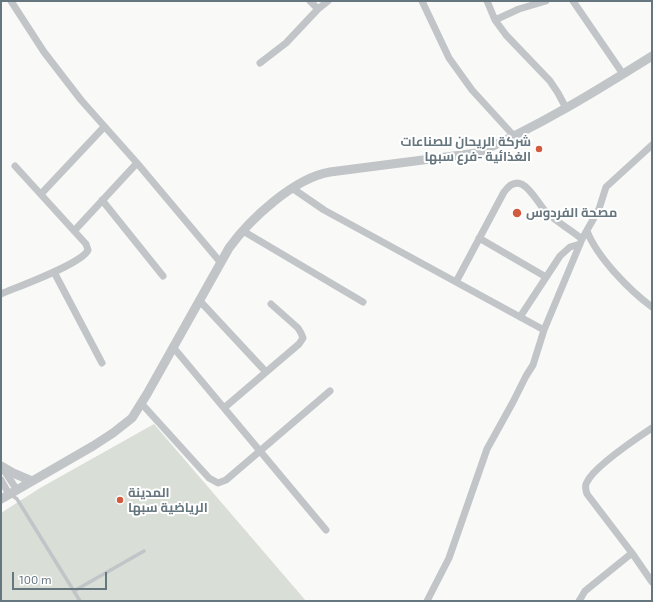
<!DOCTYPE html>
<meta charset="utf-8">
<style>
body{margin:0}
#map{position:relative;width:653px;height:602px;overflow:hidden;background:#f9f9f7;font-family:"Exo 2",sans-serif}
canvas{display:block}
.frame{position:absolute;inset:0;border:2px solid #66767f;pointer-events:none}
.scale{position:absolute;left:12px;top:572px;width:95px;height:18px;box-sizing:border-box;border:2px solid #66767f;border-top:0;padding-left:5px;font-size:12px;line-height:14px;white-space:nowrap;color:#66767f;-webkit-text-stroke:3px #fff;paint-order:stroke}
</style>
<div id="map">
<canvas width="653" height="602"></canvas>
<div class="frame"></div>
<div class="scale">100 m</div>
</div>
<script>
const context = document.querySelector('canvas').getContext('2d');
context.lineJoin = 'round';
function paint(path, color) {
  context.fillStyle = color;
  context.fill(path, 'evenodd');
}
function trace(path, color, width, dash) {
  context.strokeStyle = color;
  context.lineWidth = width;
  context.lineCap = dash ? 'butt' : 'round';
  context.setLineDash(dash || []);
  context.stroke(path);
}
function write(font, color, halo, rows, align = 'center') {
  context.font = font + ' "Exo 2",Cairo,sans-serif';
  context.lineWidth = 4;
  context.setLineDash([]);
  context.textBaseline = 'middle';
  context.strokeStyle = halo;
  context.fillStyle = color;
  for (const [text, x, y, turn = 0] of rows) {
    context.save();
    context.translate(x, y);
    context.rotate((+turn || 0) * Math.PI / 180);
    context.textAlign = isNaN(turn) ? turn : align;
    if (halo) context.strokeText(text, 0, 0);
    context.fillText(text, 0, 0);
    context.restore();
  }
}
const green = new Path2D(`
 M154 424 306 601H1V513L40 488Z`);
const service = new Path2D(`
 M10 494 17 499 80 601
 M74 591 144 551`);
const minor = new Path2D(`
 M11 1 44 52 81 100 137 163 221 263
 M310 1 318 9
 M422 1 449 58 472 90 514 136
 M487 1 495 20 506 35 550 81 558 93 566 108
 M573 1 623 74
 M495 20 519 9 546 1
 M260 63 286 43 318 9 328 1
 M292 188 324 210 544 330
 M41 194 104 127
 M102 200 163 276
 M74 231 137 163
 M243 231 363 302
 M587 231C597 257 629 290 652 307
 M479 238 546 277
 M54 272 102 363
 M456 282 504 192C522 167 535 201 547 213 557 222 571 230 582 239
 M1 294C17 287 82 264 88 250L86 244 15 166
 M199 300 266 372
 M520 317 560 256 570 247 580 244
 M173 347 326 530
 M141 403 209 478 218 483 226 480 330 391
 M224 408 299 344 303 338 301 333 298 328 271 304
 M1 466 17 490
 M1 480 9 494
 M632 553 652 582
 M427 601 449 558 487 449 513 402 526 376 533 365 544 330 582 239 599 209 606 187 652 145
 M579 601 585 591 632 553 587 494C586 490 584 486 587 482 594 467 637 438 652 428`);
const tertiary = new Path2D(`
 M1 466 13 473 32 481
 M1 499 93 446 113 433 132 418 147 394 229 248C250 219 294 178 330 172L477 153C538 127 596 91 652 56`);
const markers = [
 [539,149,4,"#d25a3f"],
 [517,213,5,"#d25a3f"],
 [120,500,4,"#d25a3f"]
];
const poiNames = [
 ["شركة الريحان للصناعات",531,142,"right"],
 ["الغذائية -فرع سبها",531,157,"right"],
 ["مصحة الفردوس",526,213],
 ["المدينة",128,493],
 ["الرياضية سبها",128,508]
];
paint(green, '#d9ded7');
trace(service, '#c1c5c8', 3.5);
trace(minor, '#c1c5c8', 7);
trace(tertiary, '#c1c5c8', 9);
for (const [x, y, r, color] of markers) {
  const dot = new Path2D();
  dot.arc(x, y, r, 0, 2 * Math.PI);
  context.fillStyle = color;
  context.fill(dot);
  trace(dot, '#fff', 1.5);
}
write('bold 13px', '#66767f', '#fff', poiNames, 'left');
</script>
